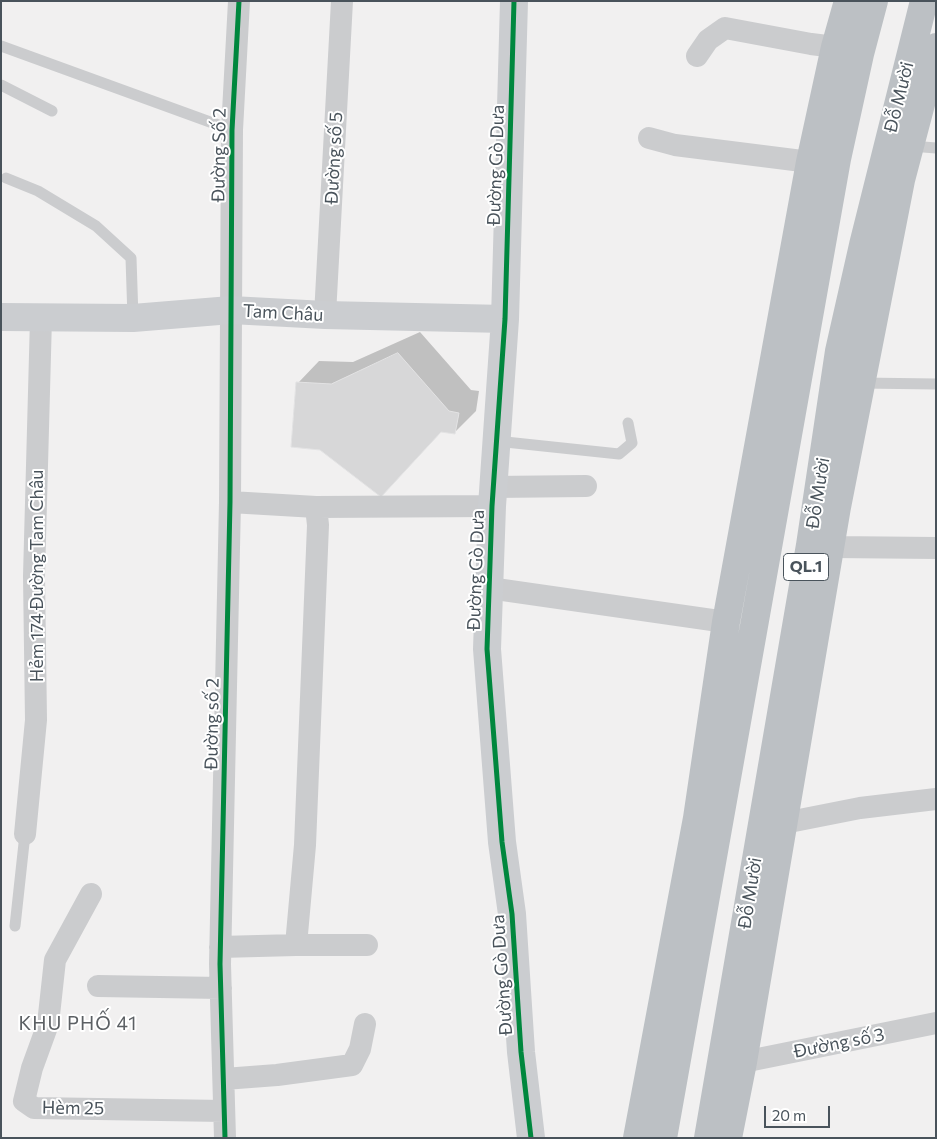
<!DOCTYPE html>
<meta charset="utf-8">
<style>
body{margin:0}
#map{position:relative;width:937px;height:1139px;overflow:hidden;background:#f1f0f0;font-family:Commissioner,sans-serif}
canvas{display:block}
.frame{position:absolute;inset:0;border:2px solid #49535b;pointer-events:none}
.scale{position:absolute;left:764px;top:1106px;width:66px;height:22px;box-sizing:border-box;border:2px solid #49535b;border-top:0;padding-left:6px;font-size:15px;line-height:18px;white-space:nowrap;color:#49535b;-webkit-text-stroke:4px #fff;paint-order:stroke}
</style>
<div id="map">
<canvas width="937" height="1139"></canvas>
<div class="frame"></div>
<div class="scale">20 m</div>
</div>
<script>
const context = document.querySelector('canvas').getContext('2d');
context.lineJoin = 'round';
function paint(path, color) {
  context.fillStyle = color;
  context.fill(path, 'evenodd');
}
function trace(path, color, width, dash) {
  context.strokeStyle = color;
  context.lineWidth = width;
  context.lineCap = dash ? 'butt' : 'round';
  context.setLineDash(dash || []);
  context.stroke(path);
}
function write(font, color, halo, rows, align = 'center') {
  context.font = font + ' Commissioner,sans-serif';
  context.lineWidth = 4;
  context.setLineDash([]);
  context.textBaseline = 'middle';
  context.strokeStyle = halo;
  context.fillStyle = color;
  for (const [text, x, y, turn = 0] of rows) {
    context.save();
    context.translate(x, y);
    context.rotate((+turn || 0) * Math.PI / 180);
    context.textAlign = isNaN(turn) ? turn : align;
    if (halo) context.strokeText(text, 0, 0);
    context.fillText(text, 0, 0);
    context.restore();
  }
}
const shadow = new Path2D(`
 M420 332 471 390 479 391 476 411 454 433 442 431 381 495 298 383 319 361 353 362Z`);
const building = new Path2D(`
 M398 353 449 411 459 413 455 434 441 432 381 497 320 450 291 447 296 382 331 384Z`);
const lane = new Path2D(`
 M1 46 232 130
 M1 85 52 111
 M911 146 936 148
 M6 178 38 191 96 226 131 258 133 318
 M861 383 936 384
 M496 441 619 454 632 443 628 423
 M15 926 25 834`);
const street = new Path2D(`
 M697 56 708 40 725 28 811 44 835 47
 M649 138 675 145 810 162
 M325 315 342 1
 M493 487 586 486
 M230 502 316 507 492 506
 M814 545 832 547 936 548
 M489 588 726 622
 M784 823 860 808 936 799
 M25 834 36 720 34 576 41 318
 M91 894 55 960 48 1024 32 1068 24 1101 34 1108 224 1111
 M296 945 305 845 318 525 316 507
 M220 947 296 945H367
 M98 986 221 988
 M743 1062 936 1023
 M224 1079 277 1075 352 1065 360 1049 365 1024
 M225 1138 220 964 230 502 232 130 239 1`);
const secondary = new Path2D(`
 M514 1 505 319 492 506 487 649 502 842 512 914 521 1052 531 1138
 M1 317 133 318 231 310 325 315 505 319`);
const highway = new Path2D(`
 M637 1138 697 818 726 622 810 162 835 47 848 1
 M663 1138 837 159 860 54 874 1
 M708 1138 810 545 839 351 863 245 924 1
 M728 1138 743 1062 837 507 901 180 936 47`);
const cycleway = new Path2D(`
 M514 1 505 319 492 506 487 649 502 842 512 914 521 1052 531 1138
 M225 1138 220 964 230 502 232 130 239 1`);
const shields = [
 [806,567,45]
];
const shieldNames = [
 ["QL.1",806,567]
];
const streetNames = [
 ["Đỗ Mười",899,97,-76],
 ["Đường Số 2",219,155,-89],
 ["Đường số 5",334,158,-87],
 ["Đường Gò Dưa",496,165,-88],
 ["Tam Châu",283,313,3],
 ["Đỗ Mười",818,493,-81],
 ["Đường Gò Dưa",476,570,-88],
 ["Hẻm 174 Đường Tam Châu",37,576,-90],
 ["Đường số 2",212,724,-89],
 ["Đỗ Mười",750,893,-81],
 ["Đường Gò Dưa",502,975,-94],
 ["Đường số 3",839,1043,-11],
 ["Hèm 25",73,1108,1]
];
const neighbourhoodNames = [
 ["KHU PHỐ 41",78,1024]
];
paint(shadow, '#0003');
paint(building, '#d7d7d8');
trace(building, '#e2e2e3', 1);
trace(lane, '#cbccce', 11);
trace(street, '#cbccce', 22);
trace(secondary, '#cbcdd0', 28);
trace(highway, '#bcc0c4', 28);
trace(cycleway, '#00873e', 5);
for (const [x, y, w] of shields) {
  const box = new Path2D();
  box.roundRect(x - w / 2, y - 13.5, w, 27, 4);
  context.fillStyle = '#fff';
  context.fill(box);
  trace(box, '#49535b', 1);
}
write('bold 16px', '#49535b', null, shieldNames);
write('18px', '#49535b', '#fff', streetNames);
context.letterSpacing = '1px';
write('19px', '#5c6064', '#fff', neighbourhoodNames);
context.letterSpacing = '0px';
</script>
